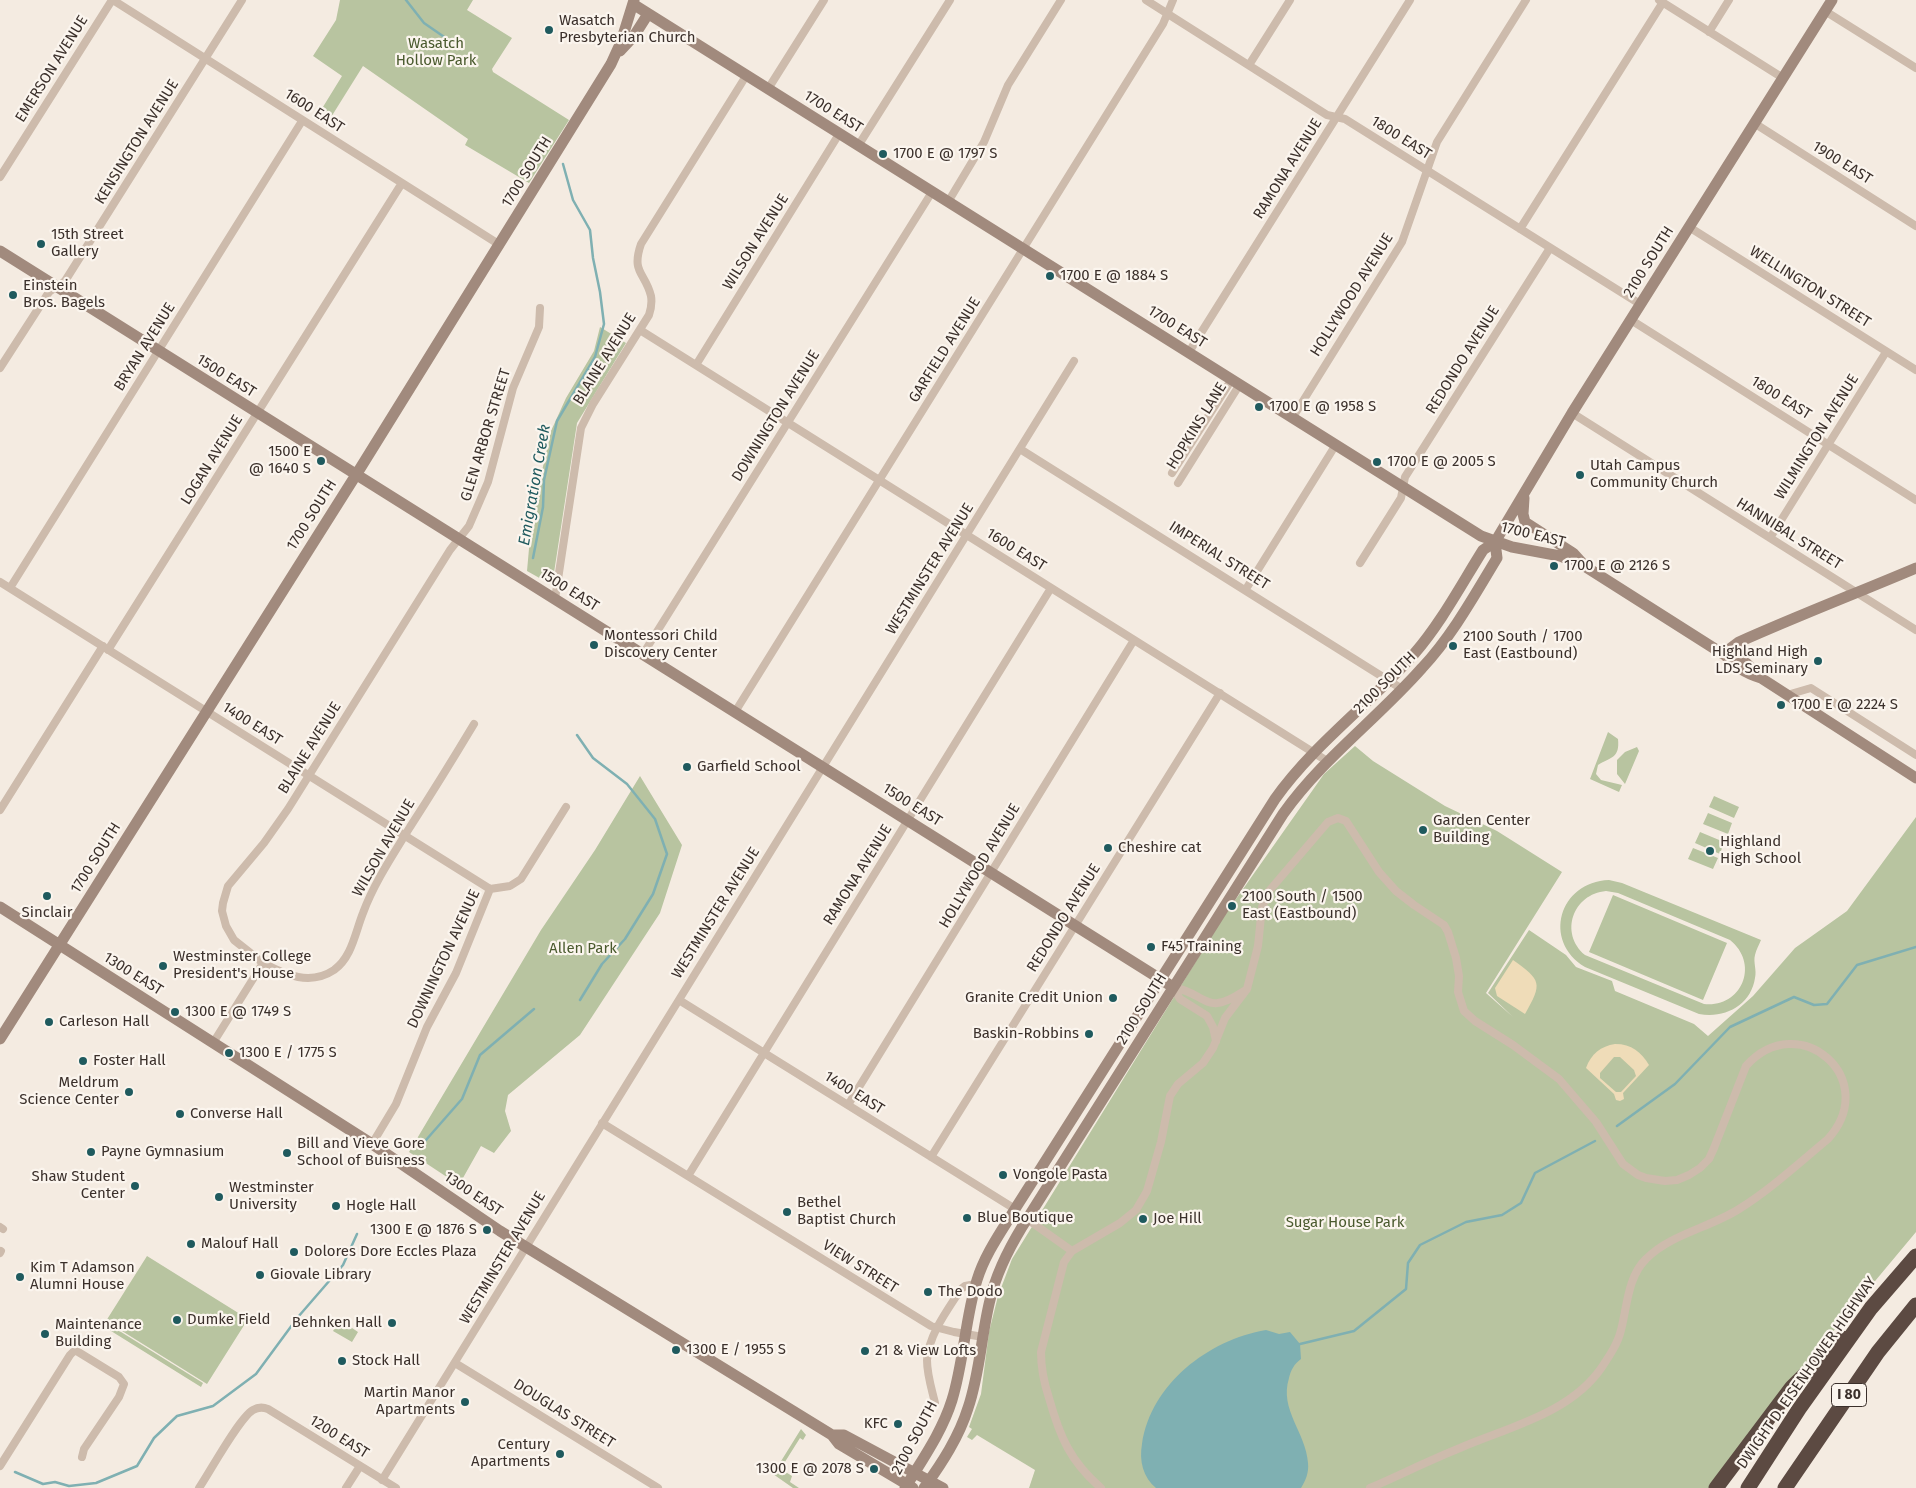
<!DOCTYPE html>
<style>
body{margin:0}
canvas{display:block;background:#f4ebe1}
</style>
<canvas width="1916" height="1488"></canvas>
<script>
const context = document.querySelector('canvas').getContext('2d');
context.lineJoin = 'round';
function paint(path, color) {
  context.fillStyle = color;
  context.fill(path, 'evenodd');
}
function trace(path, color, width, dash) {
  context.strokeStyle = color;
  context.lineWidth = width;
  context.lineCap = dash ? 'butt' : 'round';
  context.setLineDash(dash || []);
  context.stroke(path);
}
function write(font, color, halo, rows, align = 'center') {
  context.font = font + ' "Fira Sans",sans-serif';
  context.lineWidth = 4.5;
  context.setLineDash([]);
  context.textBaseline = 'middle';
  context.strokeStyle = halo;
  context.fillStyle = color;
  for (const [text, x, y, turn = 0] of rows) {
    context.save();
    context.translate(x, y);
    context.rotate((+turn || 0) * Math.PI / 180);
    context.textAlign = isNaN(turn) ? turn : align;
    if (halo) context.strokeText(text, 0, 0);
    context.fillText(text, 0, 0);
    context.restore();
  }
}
const green = new Path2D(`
 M340 0H473L467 10 512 38 492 69 493 72 569 120 529 183 465 145 468 139 363 66 328 122 318 115 342 76 313 56 336 20Z
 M600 327 626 343 577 423 553 579 552 581 543 580 527 571 532 515 551 431 566 398 594 351Z
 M1608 732 1618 739C1620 758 1611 757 1598 765L1596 774 1601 780 1622 785 1619 792 1590 779Z
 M1355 746 1373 761 1445 806 1497 831 1562 872 1486 993 1513 1017 1488 993 1529 930 1566 955 1576 967 1612 981 1615 991 1694 1024 1708 1036 1753 996 1795 948 1847 911 1916 817V1232L1835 1329 1775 1419 1724 1488H1029L1035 1470 977 1435 972 1440 967 1437 972 1429 969 1427 981 1394 989 1332 998 1296 1012 1259 1224 916 1324 774Z
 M1637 747 1639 751 1625 784 1617 774V760L1625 752Z
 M640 776 682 845 660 913 580 1035 508 1095 505 1111 511 1131 494 1153 481 1146 459 1185 409 1152 541 930 595 850Z
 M1714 796 1739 807 1734 818 1709 807Z
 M1708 813 1732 823 1728 834 1703 824Z
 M1700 832 1724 842 1720 854 1695 843Z
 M1693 848 1718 858 1713 869 1688 859Z
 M1609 880 1622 883 1761 940C1759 945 1756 950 1755 955 1753 962 1757 970 1755 978 1751 1005 1725 1019 1699 1014L1585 967C1542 941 1559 882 1609 880ZM1606 891 1618 893 1730 940C1760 964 1742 1008 1704 1004L1585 955C1559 933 1573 894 1606 891Z
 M1613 895 1727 943 1703 1000 1589 952Z
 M147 1256 248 1319 207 1384 106 1321Z
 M340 1320 358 1332 352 1342 333 1331Z
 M105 1322 203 1383 201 1387 103 1326Z
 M801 1429 806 1435 803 1440 800 1438 783 1465 786 1467 784 1471 792 1476 790 1482 799 1488H793L773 1474Z`);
const sand = new Path2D(`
 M1513 960C1541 980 1543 983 1525 1014L1497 996 1495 988Z
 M1615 1044C1632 1044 1641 1052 1649 1065L1623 1093 1624 1099 1620 1101 1616 1100 1614 1094 1586 1068C1591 1054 1601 1046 1615 1044ZM1614 1057H1620L1634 1070 1636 1076 1621 1092H1616L1600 1078V1073Z`);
const water = new Path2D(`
 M1266 1330 1279 1334 1290 1332 1300 1344 1301 1359C1294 1364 1291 1370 1289 1378 1279 1410 1306 1432 1308 1463 1309 1472 1306 1480 1301 1488H1156C1143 1477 1139 1461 1142 1444 1151 1384 1208 1340 1266 1330Z`);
const stream = new Path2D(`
 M406 0 424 23 450 41
 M533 558 543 507 544 480 557 421 595 357 604 324 600 292 593 258 590 230 573 200 563 164
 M577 735 593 758 627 784 655 819 667 854 653 894 625 939 602 964 580 1000
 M1617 1126 1675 1084 1730 1027 1794 997 1814 1005 1827 1004 1857 965 1916 947
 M426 1140 462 1099 480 1055 534 1009
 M1300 1344 1354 1331 1406 1289 1408 1263 1420 1245 1466 1222 1502 1215 1521 1203 1535 1173 1595 1141
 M15 1472 43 1484 55 1482 69 1486 96 1483 137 1466 154 1438 177 1416 213 1406 256 1374 298 1317 343 1265 357 1234`);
const street = new Path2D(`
 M113 0 500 245
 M1146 0 1327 115 1345 119 1640 304
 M1659 0 1783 78
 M1825 11 1916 68
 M1709 32 1729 0
 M1249 65 1290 0
 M768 89 824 0
 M1754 123 1916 226
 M858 146 950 0
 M0 177 112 0
 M948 202 984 142 1008 85 1061 0
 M1689 227 1916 370
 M1520 229 1663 2
 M1631 320 1916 500
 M640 330 1327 761
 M1189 352 1410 0
 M696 365 839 134
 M0 368 49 292 65 281 242 0
 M1572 413 1916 630
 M1293 417 1402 242 1437 142 1526 0
 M1020 449 1402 689
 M1172 473 1232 379
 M1178 483 1240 384
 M1770 538 1886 352
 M1360 563 1401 498 1405 477 1550 248
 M0 582 490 889
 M10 588 302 121
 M1246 589 1335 446
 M555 599 581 428 593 404 649 315C651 309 652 302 651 296 645 272 631 273 641 244L746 76
 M108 650 402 183
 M643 654 932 192
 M1787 695 1811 688 1916 755
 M735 712 1163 24 1173 0
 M0 810 103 646
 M490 889 510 886 521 879 566 807
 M263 963 234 940 226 926 222 911 223 903 228 886 264 843 288 809 450 550 469 526 488 482 513 388 539 327 540 308
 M1173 987C1210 995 1204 1017 1244 991
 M1173 987 1180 999 1207 1016 1213 1027 1216 1041
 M679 1000 1015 1209
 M213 1043 263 963C286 975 310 986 334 970 352 957 355 933 363 913 374 883 393 855 410 827 432 793 453 759 474 724
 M848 1105 1134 640
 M602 1123 931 1326 954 1332 983 1337
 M372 1144 396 1104 427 1027 456 973 490 889
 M931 1157 1220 693
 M688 1176 1051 588
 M1027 1219 1072 1251
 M0 1227 3 1229
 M0 1253 1 1251
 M455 1363 658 1488
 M935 1403C932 1390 927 1375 927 1360 929 1334 947 1311 961 1289L965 1286 976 1284
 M0 1466 70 1355 75 1350 119 1377 124 1384 119 1397 84 1449 82 1457
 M382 1480 1074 361
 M199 1488C210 1472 239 1418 253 1410 258 1407 263 1407 268 1409L396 1488
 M346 1488 360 1466
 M1101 1488C1070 1461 1060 1437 1049 1398 1044 1383 1041 1368 1041 1352L1064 1262 1072 1251 1120 1223 1136 1210 1147 1191 1161 1142 1170 1096 1178 1084 1203 1063 1213 1048 1225 1018 1247 989 1258 946 1262 907 1269 891 1328 822 1338 818 1346 821 1379 872 1396 891 1414 905 1444 925 1448 932 1456 958 1459 976 1458 992 1464 1011 1475 1021 1513 1045 1559 1079 1596 1122 1623 1164 1638 1175 1646 1178 1665 1181 1677 1180 1689 1175 1700 1168 1709 1159 1714 1148 1746 1066C1799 1007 1882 1079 1828 1139 1799 1163 1771 1189 1739 1209 1709 1228 1671 1234 1646 1259 1628 1276 1627 1307 1621 1330 1618 1343 1610 1355 1602 1367 1571 1413 1509 1427 1460 1448 1430 1460 1400 1475 1370 1488`);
const secondary = new Path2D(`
 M633 4 1481 536 1512 547 1560 556 1586 567 1723 654 1746 663 1761 678 1916 778
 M620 51 634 36 648 14
 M0 251 1173 987
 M1524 498 1523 514 1525 522 1573 553 1583 564
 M1723 654 1739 642C1797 616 1857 593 1916 568
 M1725 655C1736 667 1745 673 1761 678
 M0 907 372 1144 500 1231 832 1435 839 1444 913 1488
 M0 1039 361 467 611 64 621 42 634 0
 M832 1435H844L943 1488
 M905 1488C922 1460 942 1432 952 1400 964 1361 965 1319 977 1280 985 1254 1001 1232 1015 1209L1275 799C1314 744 1370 704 1414 654 1441 623 1461 585 1483 550L1495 542 1572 413 1832 0
 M924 1488C942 1463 959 1437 968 1408 980 1373 981 1336 990 1300 996 1274 1008 1250 1022 1227L1283 814C1322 759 1377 719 1422 668 1452 636 1474 596 1497 558L1495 542`);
const highway = new Path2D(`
 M1716 1488 1792 1387 1842 1338
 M1748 1488 1799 1409 1871 1308 1916 1256
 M1785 1488 1878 1352 1916 1305`);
const markers = [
 [549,30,5,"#1f5a5e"],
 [883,154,5,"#1f5a5e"],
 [41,244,5,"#1f5a5e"],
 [1050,276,5,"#1f5a5e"],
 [13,295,5,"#1f5a5e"],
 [1259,407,5,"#1f5a5e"],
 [321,461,5,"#1f5a5e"],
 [1377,462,5,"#1f5a5e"],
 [1580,475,5,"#1f5a5e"],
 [1554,566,5,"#1f5a5e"],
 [594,645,5,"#1f5a5e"],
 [1453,646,5,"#1f5a5e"],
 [1818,661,5,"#1f5a5e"],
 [1781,705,5,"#1f5a5e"],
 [687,767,5,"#1f5a5e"],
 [1423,830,5,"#1f5a5e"],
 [1108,848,5,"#1f5a5e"],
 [1710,851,5,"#1f5a5e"],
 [47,896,5,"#1f5a5e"],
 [1232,906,5,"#1f5a5e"],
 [1151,947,5,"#1f5a5e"],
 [163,966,5,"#1f5a5e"],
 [1113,998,5,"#1f5a5e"],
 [175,1012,5,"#1f5a5e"],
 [49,1022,5,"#1f5a5e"],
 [1089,1034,5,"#1f5a5e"],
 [229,1053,5,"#1f5a5e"],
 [83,1061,5,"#1f5a5e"],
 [129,1092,5,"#1f5a5e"],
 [180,1114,5,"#1f5a5e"],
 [91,1152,5,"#1f5a5e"],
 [287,1153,5,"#1f5a5e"],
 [1003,1175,5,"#1f5a5e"],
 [135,1186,5,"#1f5a5e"],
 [219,1197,5,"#1f5a5e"],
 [336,1206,5,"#1f5a5e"],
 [787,1212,5,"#1f5a5e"],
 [967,1218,5,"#1f5a5e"],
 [1143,1219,5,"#1f5a5e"],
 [487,1230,5,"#1f5a5e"],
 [191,1244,5,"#1f5a5e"],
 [294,1252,5,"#1f5a5e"],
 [260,1275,5,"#1f5a5e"],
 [20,1277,5,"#1f5a5e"],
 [928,1292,5,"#1f5a5e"],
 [177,1320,5,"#1f5a5e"],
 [392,1323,5,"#1f5a5e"],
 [45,1334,5,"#1f5a5e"],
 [676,1350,5,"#1f5a5e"],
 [865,1351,5,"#1f5a5e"],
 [342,1361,5,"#1f5a5e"],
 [465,1402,5,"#1f5a5e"],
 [898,1424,5,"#1f5a5e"],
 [560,1454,5,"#1f5a5e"],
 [874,1469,5,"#1f5a5e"]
];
const shields = [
 [1849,1395,35]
];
const shieldNames = [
 ["I 80",1849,1395]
];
const poiNames = [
 ["Wasatch",559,21],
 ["Presbyterian Church",559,38],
 ["1700 E @ 1797 S",893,154],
 ["15th Street",51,235],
 ["Gallery",51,252],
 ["1700 E @ 1884 S",1060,276],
 ["Einstein",23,286],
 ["Bros. Bagels",23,303],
 ["1700 E @ 1958 S",1269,407],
 ["1500 E",311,452,"right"],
 ["@ 1640 S",311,469,"right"],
 ["1700 E @ 2005 S",1387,462],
 ["Utah Campus",1590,466],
 ["Community Church",1590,483],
 ["1700 E @ 2126 S",1564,566],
 ["Montessori Child",604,636],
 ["Discovery Center",604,653],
 ["2100 South / 1700",1463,637],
 ["East (Eastbound)",1463,654],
 ["Highland High",1808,652,"right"],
 ["LDS Seminary",1808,669,"right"],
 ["1700 E @ 2224 S",1791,705],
 ["Garfield School",697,767],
 ["Garden Center",1433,821],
 ["Building",1433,838],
 ["Highland",1720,842],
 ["High School",1720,859],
 ["Cheshire cat",1118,848],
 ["2100 South / 1500",1242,897],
 ["East (Eastbound)",1242,914],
 ["Sinclair",47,913,"center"],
 ["F45 Training",1161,947],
 ["Westminster College",173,957],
 ["President's House",173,974],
 ["Granite Credit Union",1103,998,"right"],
 ["1300 E @ 1749 S",185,1012],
 ["Carleson Hall",59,1022],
 ["Baskin-Robbins",1079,1034,"right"],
 ["1300 E / 1775 S",239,1053],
 ["Foster Hall",93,1061],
 ["Meldrum",119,1083,"right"],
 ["Science Center",119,1100,"right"],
 ["Converse Hall",190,1114],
 ["Bill and Vieve Gore",297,1144],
 ["School of Buisness",297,1161],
 ["Payne Gymnasium",101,1152],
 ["Vongole Pasta",1013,1175],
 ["Shaw Student",125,1177,"right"],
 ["Center",125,1194,"right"],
 ["Westminster",229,1188],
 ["University",229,1205],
 ["Bethel",797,1203],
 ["Baptist Church",797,1220],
 ["Hogle Hall",346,1206],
 ["Blue Boutique",977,1218],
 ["Joe Hill",1153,1219],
 ["1300 E @ 1876 S",477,1230,"right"],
 ["Malouf Hall",201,1244],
 ["Dolores Dore Eccles Plaza",304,1252],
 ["Kim T Adamson",30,1268],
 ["Alumni House",30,1285],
 ["Giovale Library",270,1275],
 ["The Dodo",938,1292],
 ["Dumke Field",187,1320],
 ["Behnken Hall",382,1323,"right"],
 ["Maintenance",55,1325],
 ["Building",55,1342],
 ["1300 E / 1955 S",686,1350],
 ["21 & View Lofts",875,1351],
 ["Stock Hall",352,1361],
 ["Martin Manor",455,1393,"right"],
 ["Apartments",455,1410,"right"],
 ["KFC",888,1424,"right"],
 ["Century",550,1445,"right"],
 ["Apartments",550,1462,"right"],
 ["1300 E @ 2078 S",864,1469,"right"]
];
const parkNames = [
 ["Wasatch",436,44],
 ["Hollow Park",436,61],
 ["Allen Park",583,949],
 ["Sugar House Park",1345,1223]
];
const streetNames = [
 ["EMERSON AVENUE",52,69,-58],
 ["1600 EAST",314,111,33],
 ["1700 EAST",833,112,32],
 ["1800 EAST",1401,138,32],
 ["KENSINGTON AVENUE",137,142,-58],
 ["1900 EAST",1842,163,32],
 ["RAMONA AVENUE",1288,169,-58],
 ["1700 SOUTH",527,172,-58],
 ["WILSON AVENUE",756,242,-58],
 ["2100 SOUTH",1649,262,-58],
 ["WELLINGTON STREET",1810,287,32],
 ["HOLLYWOOD AVENUE",1352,295,-58],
 ["1700 EAST",1177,327,32],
 ["BRYAN AVENUE",145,347,-58],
 ["GARFIELD AVENUE",945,350,-58],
 ["BLAINE AVENUE",605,359,-58],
 ["REDONDO AVENUE",1463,360,-58],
 ["1500 EAST",226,376,32],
 ["1800 EAST",1781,398,32],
 ["DOWNINGTON AVENUE",776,416,-58],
 ["HOPKINS LANE",1197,426,-58],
 ["GLEN ARBOR STREET",486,435,-73],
 ["WILMINGTON AVENUE",1817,437,-58],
 ["LOGAN AVENUE",212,460,-58],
 ["1700 SOUTH",312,515,-58],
 ["HANNIBAL STREET",1789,534,32],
 ["1700 EAST",1533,535,14],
 ["1600 EAST",1016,550,32],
 ["IMPERIAL STREET",1219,556,32],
 ["WESTMINSTER AVENUE",930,569,-58],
 ["1500 EAST",569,590,32],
 ["2100 SOUTH",1385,683,-45],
 ["1400 EAST",252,724,32],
 ["BLAINE AVENUE",310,748,-58],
 ["1500 EAST",912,805,32],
 ["WILSON AVENUE",384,848,-60],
 ["1700 SOUTH",96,858,-58],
 ["HOLLYWOOD AVENUE",980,866,-59],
 ["RAMONA AVENUE",858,875,-58],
 ["WESTMINSTER AVENUE",716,913,-58],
 ["REDONDO AVENUE",1064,918,-58],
 ["DOWNINGTON AVENUE",444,959,-65],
 ["1300 EAST",133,974,32],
 ["2100 SOUTH",1142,1009,-58],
 ["1400 EAST",854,1093,32],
 ["1300 EAST",473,1194,34],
 ["WESTMINSTER AVENUE",503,1258,-59],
 ["VIEW STREET",860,1267,32],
 ["DWIGHT D. EISENHOWER HIGHWAY",1807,1373,-55],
 ["DOUGLAS STREET",564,1414,32],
 ["1200 EAST",339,1437,32],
 ["2100 SOUTH",915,1438,-62]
];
const waterNames = [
 ["Emigration Creek",535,485,-80]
];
paint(green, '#b8c4a0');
paint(sand, '#efdcb8');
paint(water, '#7fb0b2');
trace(stream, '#7fb0b2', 2.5);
trace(street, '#cdbbac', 8);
trace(secondary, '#a18a7d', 11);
trace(highway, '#5c4a42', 15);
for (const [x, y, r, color] of markers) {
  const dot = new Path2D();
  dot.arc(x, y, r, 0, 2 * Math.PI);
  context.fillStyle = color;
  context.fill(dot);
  trace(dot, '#fbf5ee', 2);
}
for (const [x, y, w] of shields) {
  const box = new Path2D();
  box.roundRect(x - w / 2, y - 11.5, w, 23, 4);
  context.fillStyle = '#fbf5ee';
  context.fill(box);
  trace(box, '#3b302b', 1);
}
write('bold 14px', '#3b302b', null, shieldNames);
write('15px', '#3b302b', '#fbf5ee', poiNames, 'left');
write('15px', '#4a5a2e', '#fbf5ee', parkNames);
write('15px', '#3b302b', '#fbf5ee', streetNames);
write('italic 16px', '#1f5a5e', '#fbf5ee', waterNames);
</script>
